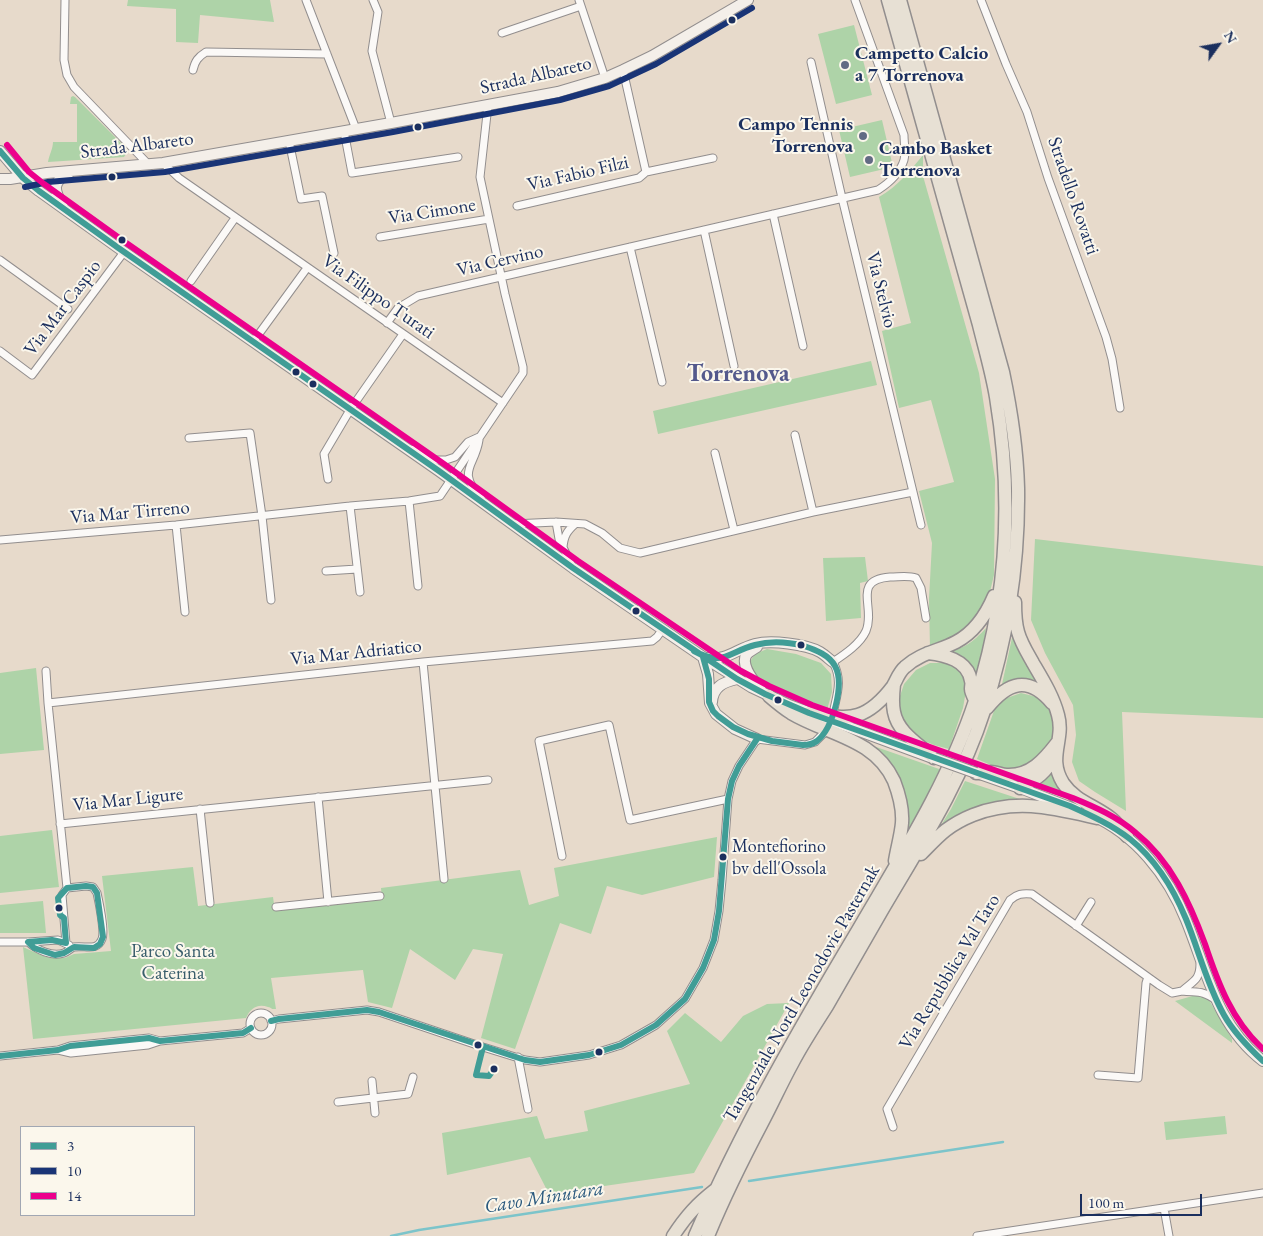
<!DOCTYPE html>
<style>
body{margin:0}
#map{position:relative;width:1263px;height:1236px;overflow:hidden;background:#e7dacb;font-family:"EB Garamond",serif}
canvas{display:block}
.legend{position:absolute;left:20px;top:1126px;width:175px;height:90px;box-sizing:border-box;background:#fbf7ec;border:1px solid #a1a7b3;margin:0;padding:6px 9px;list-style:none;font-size:15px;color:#1b2f5e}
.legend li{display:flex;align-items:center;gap:10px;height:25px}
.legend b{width:25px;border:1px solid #a1a7b3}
.north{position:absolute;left:1193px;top:20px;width:50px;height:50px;-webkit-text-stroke:4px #fbf7ec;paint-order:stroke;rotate:58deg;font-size:14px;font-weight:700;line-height:20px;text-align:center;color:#1b2f5e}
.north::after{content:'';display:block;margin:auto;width:18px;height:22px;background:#1b2f5e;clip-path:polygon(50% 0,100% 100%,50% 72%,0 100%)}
.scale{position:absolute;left:1080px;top:1194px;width:122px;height:22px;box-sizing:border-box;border:2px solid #1b2f5e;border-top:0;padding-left:6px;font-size:15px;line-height:18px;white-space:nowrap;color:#1b2f5e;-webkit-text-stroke:4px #fbf7ec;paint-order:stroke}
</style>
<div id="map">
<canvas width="1263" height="1236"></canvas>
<ul class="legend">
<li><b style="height:6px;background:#409d96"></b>3</li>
<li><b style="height:6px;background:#193476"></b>10</li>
<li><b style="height:6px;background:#ec008c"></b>14</li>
</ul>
<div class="north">N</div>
<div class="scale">100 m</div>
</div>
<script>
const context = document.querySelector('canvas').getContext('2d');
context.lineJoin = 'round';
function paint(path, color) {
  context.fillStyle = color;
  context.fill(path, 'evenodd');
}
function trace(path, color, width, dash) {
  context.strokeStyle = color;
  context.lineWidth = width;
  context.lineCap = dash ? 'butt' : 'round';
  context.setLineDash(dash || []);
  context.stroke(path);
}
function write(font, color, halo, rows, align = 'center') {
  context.font = font + ' "EB Garamond",serif';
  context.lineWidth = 4;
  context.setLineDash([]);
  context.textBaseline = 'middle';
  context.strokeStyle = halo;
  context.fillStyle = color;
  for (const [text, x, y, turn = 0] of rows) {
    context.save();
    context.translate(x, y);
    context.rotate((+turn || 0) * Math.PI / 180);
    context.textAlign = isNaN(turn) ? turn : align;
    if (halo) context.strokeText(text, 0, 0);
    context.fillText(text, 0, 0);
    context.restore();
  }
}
const green = new Path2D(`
 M128 0H270L274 22 200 15 198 43 176 42V9L127 6Z
 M854 25 872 95 836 104 818 34Z
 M73 96 75 97 124 146 126 154 124 157 48 162C49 155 53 149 53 142H77V104H70L71 97Z
 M882 120 893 167 850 177 839 130Z
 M923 155V176L979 373 995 479 994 575 987 604 972 626 953 640 930 649 929 599 932 543 919 491 954 482 931 400 899 408 882 331 911 323 879 197C898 186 909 172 923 155Z
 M871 361 877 385 658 434 653 411Z
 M1035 539 1263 566V718L1122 712 1126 811 1095 792 1079 781 1072 762 1076 735 1073 705 1045 653 1031 620Z
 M865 557 868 581 860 583 861 618 826 621 823 558Z
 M986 628 983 650 975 679 946 653C966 647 972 643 986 628Z
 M1013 633 1047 694 1037 687 1001 689Z
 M767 649 796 654 821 663 831 674 832 692 827 710C803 702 772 697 755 678 751 674 750 668 749 663L755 654Z
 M930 663H948L961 671 967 685 963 708 949 749 934 745 913 736 903 723 898 702 904 684 916 670Z
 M36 668 44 750 0 754V673Z
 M1021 693 1037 697 1049 709 1054 725 1053 744 1032 766 1007 772 977 759 995 708 1004 699Z
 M862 742 942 770 906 841 900 786Z
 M1054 770 1072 800 1036 788 1049 777Z
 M965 781 1038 805 979 811 932 840 951 809Z
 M52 830 59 887 0 893V836Z
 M717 837 714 877 642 895 607 886 591 934 560 923 515 1049 481 1038 503 954 473 949 455 980 410 949 392 1008 368 1002 363 970 271 978 276 1009C267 1009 276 1009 268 1007 257 1003 250 1009 246 1018L33 1039 23 947 43 956 52 958H65L74 954 111 951 102 876 193 867 198 906 273 897 275 911 382 900 381 888 520 870 529 905 559 896 554 868Z
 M43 901 46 933H0V905Z
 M1196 995 1203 996 1209 1000 1232 1039V1043L1175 1001Z
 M789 1003 694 1173 549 1194 530 1157 447 1175 442 1133 537 1116 545 1139 588 1131 584 1111 690 1084 667 1031 685 1013 721 1042 743 1016 767 1004Z
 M1225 1116 1227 1134 1166 1140 1164 1122Z`);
const stream = new Path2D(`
 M749 1181 1003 1142
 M391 1236 419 1230 702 1187`);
const street = new Path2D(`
 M65 0 64 60 67 75 74 87 148 164
 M306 0 356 129
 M373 0 378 12 372 51 391 123
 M579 0 605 78
 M981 0 1006 64 1027 112 1048 178 1106 337 1112 359 1120 408
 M502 33 581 6
 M811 62 842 198 921 525
 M193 70C195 61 198 57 206 52L327 54
 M344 131 352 173 458 157
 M289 141 301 199 322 196 334 253
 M163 163 179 178 503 403
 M646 172 713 158
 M517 206 639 178 646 172 623 70
 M773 214 803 346
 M704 230 734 366
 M380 237 489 219
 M630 247 662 382
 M0 260 68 309
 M191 281 235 218
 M387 323 398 308 418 296 878 190C889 183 900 173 904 160 906 152 904 143 904 135L855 0
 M253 342 307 268
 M0 351 32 375 124 252
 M795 435 813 512
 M189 438 250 433 262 516 271 600
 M479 440C475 467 456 470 481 498
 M409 449 419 450 434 460H446L455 457 468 442 479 437
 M715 453 734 530
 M328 479 324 454 350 410 403 334
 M409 501 418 586
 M350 506 360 592
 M556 522 559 539 572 566
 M513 524 556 522 585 524 602 533 620 548 640 553 813 512 913 492
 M176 525 185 612
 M0 540 176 525 350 506 409 501 440 496 523 373V367L505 294 480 177 488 105
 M563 547C564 536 567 531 575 524
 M326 571 357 569
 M423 662 444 879
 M46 671 48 703 67 888
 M48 703 423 662 652 641 657 637 662 630
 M834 709C838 691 842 679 833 662 845 654 860 644 866 631 876 607 851 580 890 577 899 577 908 575 916 578L921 588 926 618
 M318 797 328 902
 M200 809 210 903
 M60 824 488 780
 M562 856 539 741 609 725 630 820 728 799
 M276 907 380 896
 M1076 926 1091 902
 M0 942H28L58 940 69 945
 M28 942C37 950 52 957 64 953 67 952 71 948 74 947 85 945 97 952 102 939 105 932 99 902 97 893L93 887 86 886 67 888 62 895 66 943
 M1200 964C1200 980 1193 981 1182 991 1198 993 1202 990 1216 1000
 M250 1024a11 11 0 1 1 22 0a11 11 0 1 1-22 0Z
 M271 1021 279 1019 367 1010 379 1012 483 1047 525 1060 540 1062 589 1055 621 1045 656 1025 685 999 703 968 714 940 719 911 722 880 728 799 732 781 739 766 757 739 805 745 815 742 826 731
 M58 1050 70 1046 149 1038 160 1041
 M0 1056 58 1050 71 1053 148 1045 160 1041 243 1033 251 1028
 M518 1057 528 1109
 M1098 1075 1138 1078 1146 983 1148 977
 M372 1081 375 1113
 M338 1102 408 1094 413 1077
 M893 1127 887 1109 1010 900C1017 894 1022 893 1032 894L1159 985 1172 993 1182 991
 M1164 1208 1169 1236
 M977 1236 1263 1193`);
const secondary = new Path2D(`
 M0 151 23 178 39 191 117 247 439 471 573 568 703 657 751 687 789 705 930 757
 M0 179H10L47 173 163 163 391 123 558 92 605 78 623 70 652 56 748 0
 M63 207C55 191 50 183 69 173
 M757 647C754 649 750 651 747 654 739 665 755 682 761 690
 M703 657 708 674 710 703 716 714 735 729 757 739
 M706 658C727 661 736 649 755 644 771 640 806 644 820 652 825 655 829 659 833 662
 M712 702C713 687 723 682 737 679
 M980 774 1020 788 1077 810
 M1091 815C1135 834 1168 875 1186 920 1207 971 1216 1025 1263 1061`);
const highway = new Path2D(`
 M1015 602C1015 612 1015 622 1018 632 1021 643 1028 654 1033 663 1043 680 1053 696 1058 715 1065 740 1047 757 1063 783 1075 801 1096 806 1112 819 1118 824 1123 831 1127 836
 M928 653C945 655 968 660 971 681 972 683 971 686 971 689 971 692 973 696 975 700
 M894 684C893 693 892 703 894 712 898 733 919 744 934 758
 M769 696C776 702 783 708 791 713 828 735 874 738 894 781 899 794 903 809 902 823 901 835 897 848 895 861
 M987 708C1008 682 1028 675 1052 703
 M809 713C825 714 842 720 858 715 873 710 884 698 893 686 897 679 899 672 905 667 920 653 939 651 956 642 975 632 986 615 994 596
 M976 773C981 773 986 772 991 772 996 772 1002 775 1007 775 1030 776 1044 760 1057 743
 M1020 788C1039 778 1045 773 1056 755
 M921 854C929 846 937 837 946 830 954 824 963 819 973 815 1017 798 1053 808 1097 818
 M673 1236C686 1216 697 1204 715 1190
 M695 1236C741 1130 799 1029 858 930 901 856 948 783 975 701 1007 602 1013 499 996 397 992 373 985 349 979 325L888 0
 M708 1236C724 1197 743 1159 763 1121 773 1102 782 1082 793 1062 803 1043 815 1025 827 1006 845 975 863 943 881 912 919 847 961 783 984 711 1007 640 1019 563 1018 488 1017 449 1011 410 1003 372L900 0`);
const secondaryBridge = new Path2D(`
 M934 758 976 773`);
const bus1 = new Path2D(`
 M0 151 23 178 39 191 117 247 439 471 573 568 737 679 765 694 809 713 1070 806C1090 815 1112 825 1130 839 1155 859 1174 890 1186 919 1199 951 1207 985 1224 1015 1234 1033 1248 1047 1263 1061
 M694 651C723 667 728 652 755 645 770 641 788 642 804 646 816 650 829 655 835 666 845 684 833 728 817 741 813 744 808 745 803 745L772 741 748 734 733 727 718 716 713 711 709 702V679L703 657
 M86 886 93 887 97 893 103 937 100 944 94 948 74 947 64 953 55 955 34 948 28 942 52 940 66 943 64 918 60 915 58 898 67 888Z
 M271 1021 279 1019 367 1010 379 1012 525 1060 540 1062 589 1055 621 1045 656 1025 685 999 703 968 714 940 719 911 728 799 732 781 739 766 757 739
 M483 1047 476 1075 489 1076 494 1069
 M0 1056 58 1050 70 1046 149 1038 160 1041 243 1033 251 1028`);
const bus2 = new Path2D(`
 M25 187 48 182 165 172 393 132 560 100 609 86 656 64 752 8`);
const bus3 = new Path2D(`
 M7 145 29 172 44 184 122 240 444 464 578 561 741 671 769 686 812 705 1073 798C1095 807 1118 817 1136 833 1171 861 1190 903 1205 944 1218 983 1232 1021 1263 1049`);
const markers = [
 [732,20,4.5,"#1b2f5e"],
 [845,65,5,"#626b84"],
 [418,127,4.5,"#1b2f5e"],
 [863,136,5,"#626b84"],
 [869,160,5,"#626b84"],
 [112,177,4.5,"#1b2f5e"],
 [122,240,4.5,"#1b2f5e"],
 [296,372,4.5,"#1b2f5e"],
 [313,384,4.5,"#1b2f5e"],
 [636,611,4.5,"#1b2f5e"],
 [801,645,4.5,"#1b2f5e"],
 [778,700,4.5,"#1b2f5e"],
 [723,857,4.5,"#1b2f5e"],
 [59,908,4.5,"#1b2f5e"],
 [478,1045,4.5,"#1b2f5e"],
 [599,1052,4.5,"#1b2f5e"],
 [494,1069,4.5,"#1b2f5e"]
];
const busNames = [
 ["Montefiorino",732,847],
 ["bv dell'Ossola",732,869]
];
const poiNames = [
 ["Campetto Calcio",855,54],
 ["a 7 Torrenova",855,76],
 ["Campo Tennis",853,125,"right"],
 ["Torrenova",853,147,"right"],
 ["Cambo Basket",879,149],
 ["Torrenova",879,171]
];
const streetNames = [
 ["Strada Albareto",536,76,-13],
 ["Strada Albareto",137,146,-7],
 ["Via Fabio Filzi",578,174,-13],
 ["Stradello Rovatti",1073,196,71],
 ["Via Cimone",432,212,-9],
 ["Via Cervino",500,261,-13],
 ["Via Stelvio",881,290,76],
 ["Via Filippo Turati",378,297,35],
 ["Via Mar Caspio",63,308,-53],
 ["Via Mar Tirreno",130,513,-5],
 ["Via Mar Adriatico",356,653,-6],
 ["Via Mar Ligure",128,800,-6],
 ["Via Repubblica Val Taro",950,972,-59],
 ["Tangenziale Nord Leonodovic Pasternak",802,994,-60]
];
const parkNames = [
 ["Parco Santa",173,952],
 ["Caterina",173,974]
];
const waterNames = [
 ["Cavo Minutara",544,1198,-9]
];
const districtNames = [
 ["Torrenova",738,374]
];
paint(green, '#aed3a8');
trace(stream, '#7cc4ca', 2.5);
trace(street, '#928e8e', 9);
trace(secondary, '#928e8e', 12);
trace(highway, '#928e8e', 15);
trace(street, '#fbf9f7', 7);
trace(secondary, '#f4efe9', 10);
trace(highway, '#e7e0d4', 12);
trace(secondaryBridge, '#928e8e', 12, []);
trace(secondaryBridge, '#f4efe9', 10);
trace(bus1, '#409d96', 6);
trace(bus2, '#193476', 6);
trace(bus3, '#ec008c', 6);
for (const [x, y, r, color] of markers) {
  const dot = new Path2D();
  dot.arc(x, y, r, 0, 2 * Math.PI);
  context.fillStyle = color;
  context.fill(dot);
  trace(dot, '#fbf7ec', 2);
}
write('18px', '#1b2f5e', '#fbf7ec', busNames, 'left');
write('bold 19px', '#1b2f5e', '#fbf7ec', poiNames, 'left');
write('19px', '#1b2f5e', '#fbf7ec', streetNames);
write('19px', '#395e6c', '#fbf7ec', parkNames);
write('italic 20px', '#2a597e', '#fbf7ec', waterNames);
write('bold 24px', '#54598c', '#fbf7ec', districtNames);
</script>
